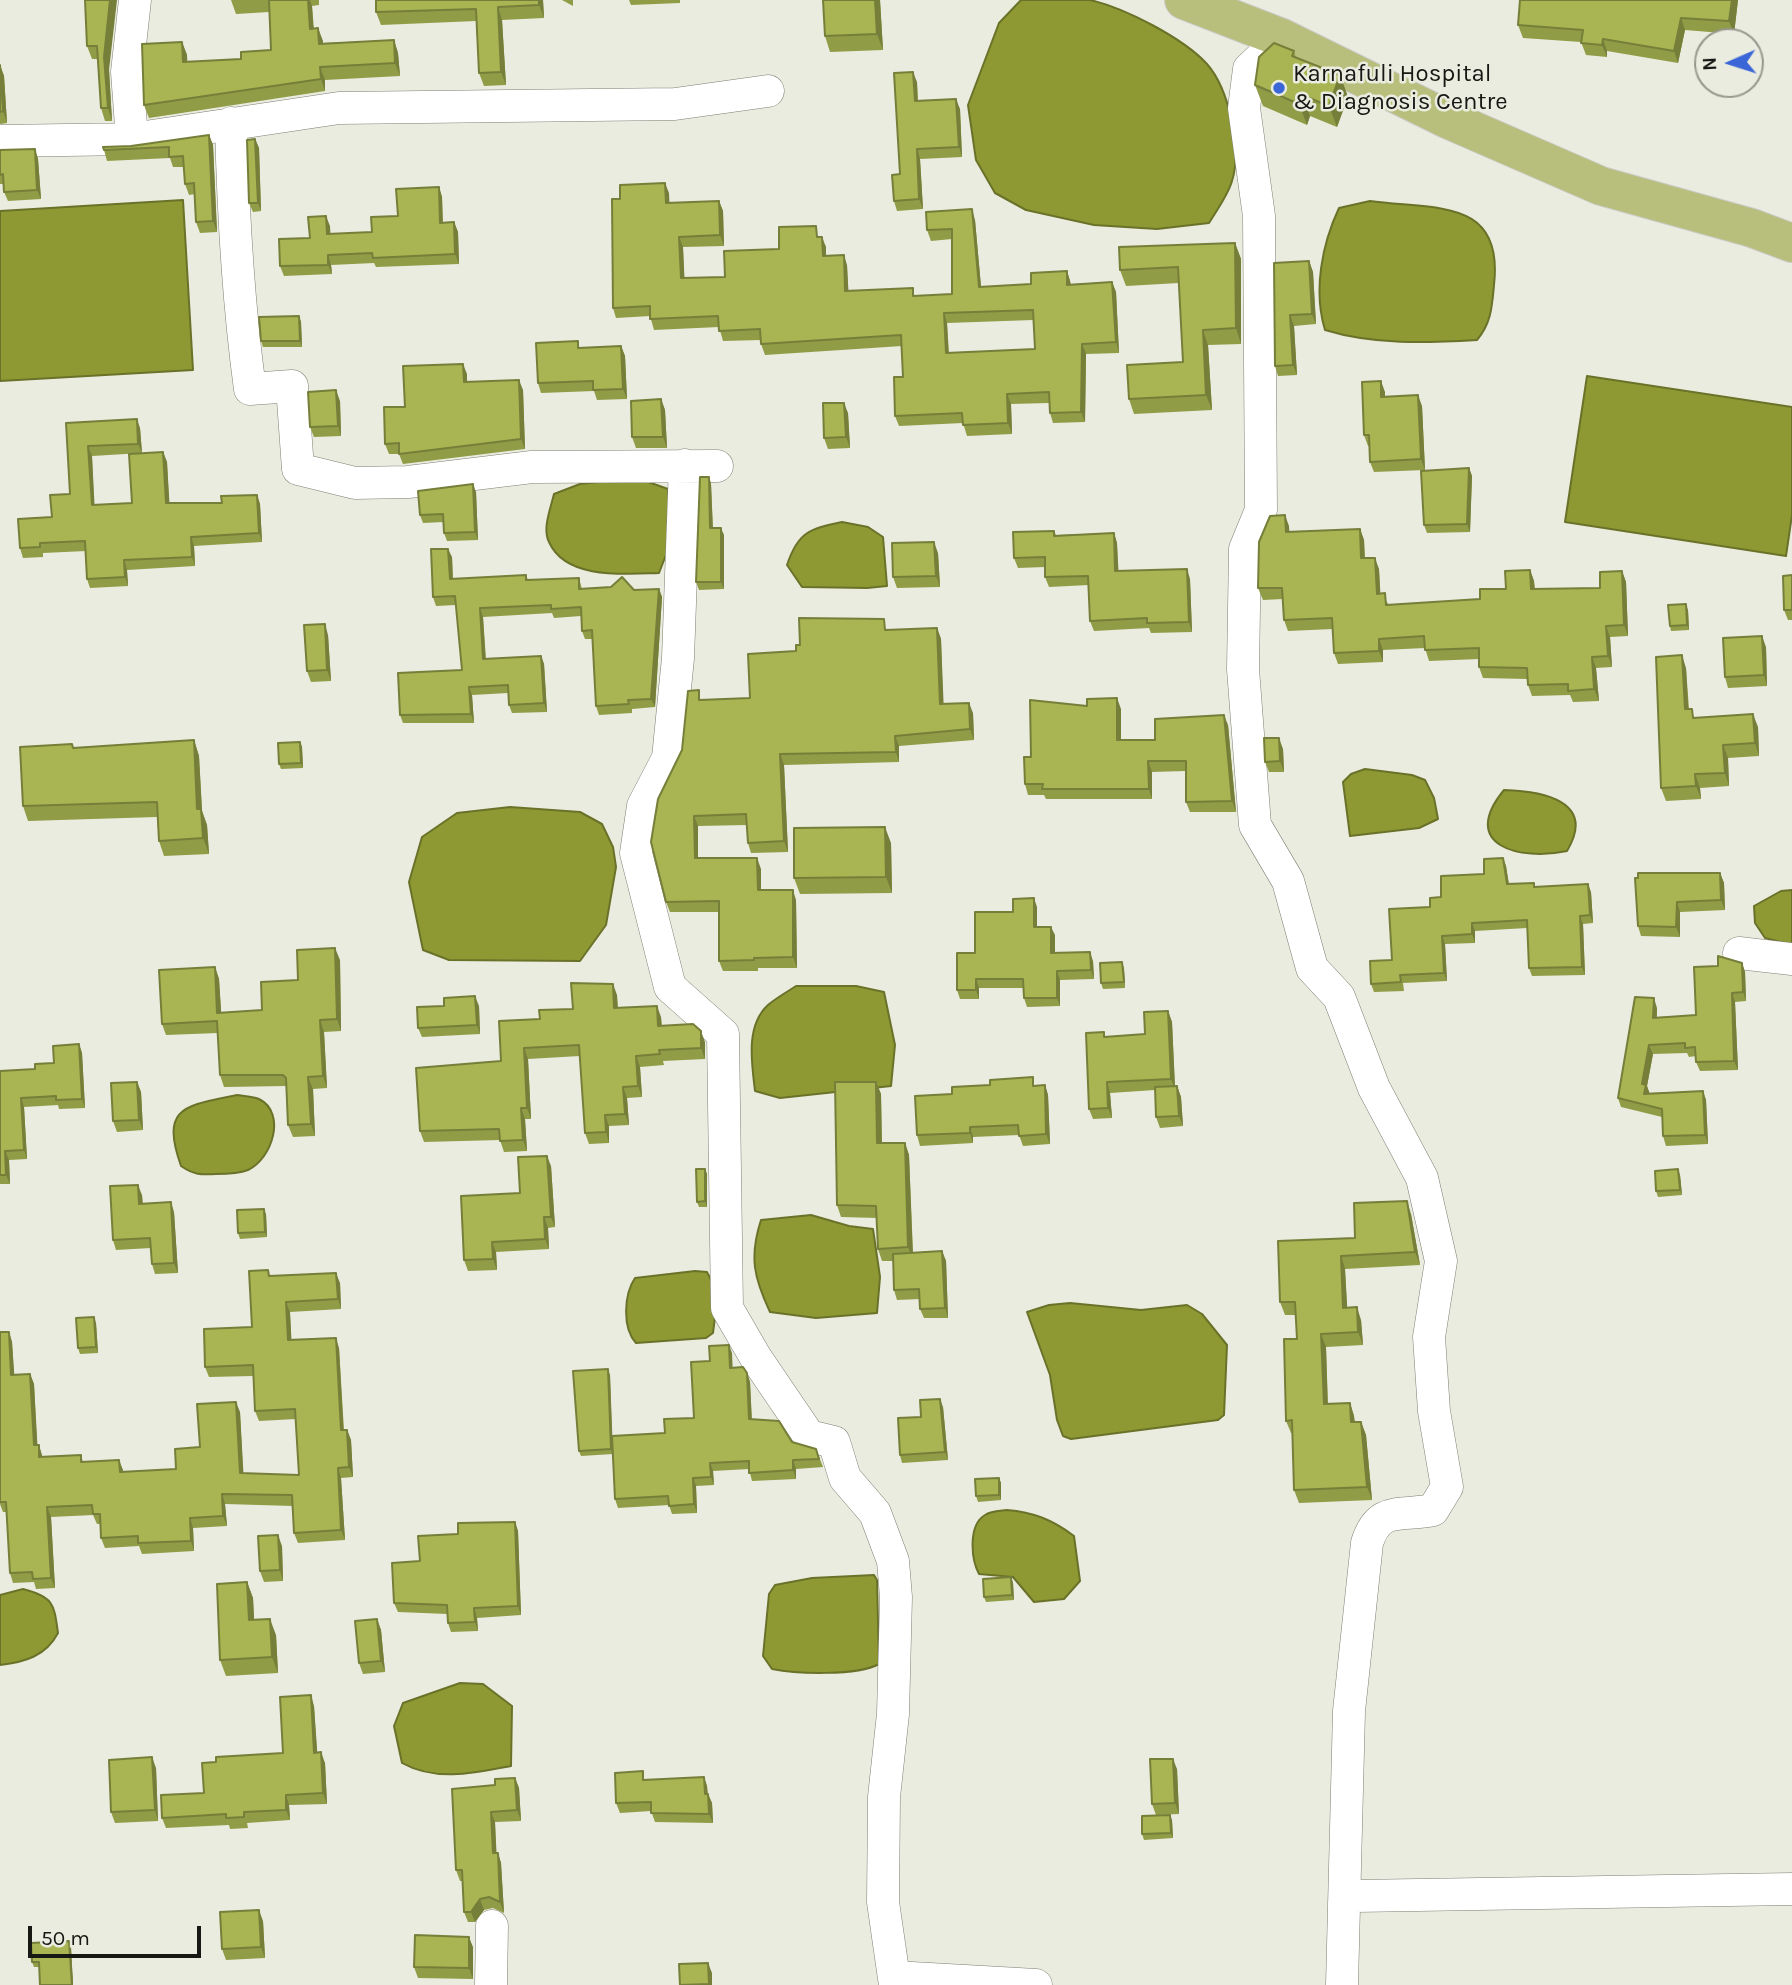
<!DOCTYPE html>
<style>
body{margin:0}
#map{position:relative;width:1792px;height:1985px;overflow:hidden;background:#eaecdf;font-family:Karla,sans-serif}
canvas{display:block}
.north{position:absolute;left:1694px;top:28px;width:70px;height:70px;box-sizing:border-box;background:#eaecdf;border:2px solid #96978d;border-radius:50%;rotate:267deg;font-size:19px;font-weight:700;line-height:28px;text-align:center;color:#171713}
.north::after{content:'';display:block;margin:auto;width:24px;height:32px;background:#3b66d7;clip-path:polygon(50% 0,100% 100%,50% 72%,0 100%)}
.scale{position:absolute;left:28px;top:1926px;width:173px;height:32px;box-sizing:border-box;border:4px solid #171713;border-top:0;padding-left:9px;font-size:21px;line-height:24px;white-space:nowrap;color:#171713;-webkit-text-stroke:5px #eaecdf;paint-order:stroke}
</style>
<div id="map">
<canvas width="1792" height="1985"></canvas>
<div class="north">N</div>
<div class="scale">50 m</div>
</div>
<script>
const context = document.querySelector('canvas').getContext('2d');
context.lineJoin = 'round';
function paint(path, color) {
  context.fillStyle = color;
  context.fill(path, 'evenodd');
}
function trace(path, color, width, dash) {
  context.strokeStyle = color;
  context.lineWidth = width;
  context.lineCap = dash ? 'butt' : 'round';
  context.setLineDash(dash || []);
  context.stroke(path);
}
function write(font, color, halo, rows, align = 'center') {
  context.font = font + ' Karla,sans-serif';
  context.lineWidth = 5;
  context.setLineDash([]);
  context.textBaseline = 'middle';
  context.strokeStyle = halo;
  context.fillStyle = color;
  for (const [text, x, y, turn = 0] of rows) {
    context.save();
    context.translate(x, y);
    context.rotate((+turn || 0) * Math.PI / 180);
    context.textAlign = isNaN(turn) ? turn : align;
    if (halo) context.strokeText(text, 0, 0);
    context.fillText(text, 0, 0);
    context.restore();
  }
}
const water = new Path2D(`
 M1021 0C1043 0 1070 0 1090 0 1125 8 1183 38 1207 64 1229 89 1242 149 1232 181 1228 195 1217 210 1209 223L1157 229 1094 225 1026 210 995 193 976 160 968 105 999 23Z
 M183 200 193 370 0 381V211Z
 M1370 201C1434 210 1504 197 1494 285 1492 307 1491 324 1477 340 1426 343 1374 345 1325 330 1313 291 1322 244 1339 208Z
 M1587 376 1792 407V515L1786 556 1565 522Z
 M637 478 668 489 673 537 659 573C625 574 566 580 549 542 542 529 551 507 554 494L580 484Z
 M842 522 868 527 883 537 887 586 867 588 802 587 787 565C798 532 809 529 842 522Z
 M1365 769 1412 775 1425 780 1434 798 1438 819 1419 828 1350 836 1343 782 1351 774Z
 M1504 790C1542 791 1597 801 1567 851 1520 861 1458 846 1504 790Z
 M510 807 580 812 602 824 613 847 616 867 606 925 580 961 449 960 423 950 409 882 422 837 457 813Z
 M1792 890V945L1765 938 1755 923 1754 906 1781 891Z
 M796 986H856L884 992 895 1045 891 1086 780 1098 755 1091C752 1064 745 1026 768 1005 776 998 787 992 796 986Z
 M237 1095C244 1096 252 1096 259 1099 287 1113 272 1159 248 1170 238 1174 227 1174 216 1174 201 1175 194 1175 181 1166 160 1106 185 1106 237 1095Z
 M811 1215 849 1226 873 1229 880 1277 877 1313 816 1318 770 1312C754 1278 749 1257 761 1220Z
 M695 1271 707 1272C717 1288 716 1315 713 1333L706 1338 636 1343C622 1328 624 1294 635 1278Z
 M1070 1303 1141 1310 1187 1305 1202 1314 1227 1345 1224 1415 1218 1420 1071 1439 1063 1436 1057 1420 1050 1375 1027 1312 1049 1305Z
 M1007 1510C1033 1512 1053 1520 1074 1536L1080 1581 1064 1599 1034 1602 1013 1577 979 1574C971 1559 968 1525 985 1515 991 1511 1000 1511 1007 1510Z
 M874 1575 877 1580 879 1664C857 1676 797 1674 772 1669L763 1656 769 1594 775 1585 812 1578Z
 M23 1589C54 1597 54 1604 58 1633 46 1656 25 1662 0 1665V1595Z
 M460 1683 483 1684 512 1706 511 1766C475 1773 436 1782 402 1763L394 1726 403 1703Z`);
const minor = new Path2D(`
 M1282 38 1249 69 1244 108 1259 216 1261 510 1245 549 1243 669 1255 825 1288 881 1312 968 1339 997 1374 1088 1422 1178 1441 1261 1429 1337 1434 1411 1447 1487 1433 1510C1400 1517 1379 1505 1367 1543L1349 1711 1342 1985
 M231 123C233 212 238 301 250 389L292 386 298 469 355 483 408 482 532 467 717 466
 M132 139 339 108 675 104 768 91
 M0 141 132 139 127 72 135 0
 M685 465 678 658 668 758 643 806 636 853 670 987 723 1034 727 1308 756 1358 809 1436 834 1442 845 1478 875 1513 893 1561 896 1597 893 1714 884 1797 883 1902 895 1985
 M1739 953 1792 959
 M1344 1903 1355 1896 1792 1889
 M894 1977 1036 1985
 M491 1985 492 1926`);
const major = new Path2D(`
 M1184 0 1282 38 1447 119 1601 186 1752 228 1792 243`);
const wall = new Path2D(`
 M85 0 109 70 112 121H105L101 108 98 59H92L87 46Z
 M231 0H319V5L312 6 314 29 318 28 323 43 394 40 398 53 400 76 325 80V91L149 118 144 105 182 42 187 55V62L241 59 271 50 269 12 236 14Z
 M543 0 544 18 502 20 506 85 484 86 479 73 476 21 381 25 376 12Z
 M562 0H573V6Z
 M629 0H680V3L631 5Z
 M823 0H880L883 50 830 52 825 36Z
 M1738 0 1734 34 1685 30 1678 63 1607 51V57L1586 55 1581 42 1523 38 1518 25Z
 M1294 51 1296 58 1340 75 1348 97 1337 127 1310 116 1307 125 1263 106 1255 85Z
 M0 65 4 76 7 123 0 124Z
 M917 82 918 101 960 109 962 157 920 159 923 209 897 211 894 201Z
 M209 135 213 145 217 232 200 233 196 222 195 194 189 195 185 184 184 167H173L170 158 107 161 104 150Z
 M255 139 259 148 261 211 253 212 249 203Z
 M35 149 38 159 41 199 8 201 4 192V184H0V150Z
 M439 187 442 197 443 223 454 222 458 232 459 264 376 267 374 263 331 265 332 274 284 276 280 266 310 238 330 226V234L372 232 398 216Z
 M669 193V203L719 201 723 211 724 246 683 247 684 278 725 277 779 249 820 237 826 247V256L847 265 848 291 915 296 952 294V239L931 241 927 230 975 220 981 287 1031 284 1067 271 1071 284 1112 282 1116 292 1119 353 1086 354 1085 422 1053 423 1050 413 1049 403 1011 404 1012 434 967 436 963 423 899 426 895 416 903 377 902 346 765 355 761 344V340L723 341 719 327 654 330 650 316 616 318 613 308ZM1033 320 1035 349 949 353 947 323Z
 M1235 243 1241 259V344L1208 345 1212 410 1134 414 1129 399 1183 362 1179 283 1126 286 1120 270Z
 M1309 261 1313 272 1316 324 1294 326 1297 375 1278 376 1275 366 1274 263Z
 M299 316 301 322 302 347H263L261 341Z
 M621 346 625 356 627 399 597 400 594 391 541 393 538 383 581 348Z
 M467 374V382L523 390 525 449 403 464 399 454H389L385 444 405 407Z
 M1385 392V396L1422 406 1425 470 1374 472 1370 462V446H1368L1364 435Z
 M661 399 665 410 667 448H636L632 437Z
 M340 401 341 436 314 437 310 427Z
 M848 413 850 448 828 449 824 438Z
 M66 423 140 428 142 453 92 456 94 505 132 503 163 452 167 462 169 503H222L257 495 260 504 262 542 194 546 195 566 127 570 128 586 90 588 87 579 86 551 43 553V557L23 558 20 548 52 517 70 494Z
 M1469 468 1472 476 1470 532 1427 533 1424 525Z
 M709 477 711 484 713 528 724 535V589L699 590 696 582Z
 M476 492 478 540 447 541 444 533V522L423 523 420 515Z
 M1289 526V532L1360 529 1364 540 1365 558 1379 569 1380 593 1389 605 1480 599 1506 589 1530 570 1534 581 1535 589 1600 588 1622 571 1626 582 1628 636 1610 637 1612 667 1596 668 1599 701 1573 702 1570 695 1532 696 1528 685 1527 679 1483 678 1479 667V659L1429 661 1425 648 1383 650V662L1338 664 1334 653 1333 629 1288 631 1284 620 1283 599 1263 600 1258 588Z
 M1054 531 1056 535 1114 533 1117 543 1118 571 1190 579 1192 632 1151 633 1149 628 1094 631 1090 621 1089 585 1049 587 1045 577V567L1018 568 1014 558Z
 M938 553 940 587 897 588 893 577Z
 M452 557 453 579 526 575 528 580 579 578 582 589 634 590 659 589 662 597 655 707 632 709V713L599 715 596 706 593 639H585L582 631 581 616 554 618 552 613 483 617 486 659 541 656 544 664 547 712 512 713 509 705 508 693 472 695 474 723H403L400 715 462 670 456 605 436 606 433 597Z
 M1792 575V620H1788L1784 610Z
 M1688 610 1689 630 1671 631 1670 626Z
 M937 628 941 639 943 704 973 713 974 740 899 746V762L784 765 788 852 751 853 748 843 747 825 698 826V858L761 869V890L796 900 797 968H758V971H723L719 961V912H670L666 902 682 750 702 700 750 698 796 651 888 630Z
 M328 635 331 681 311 682 307 671Z
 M1766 647 1767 686 1728 688 1725 677Z
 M1686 668 1689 709 1695 718 1758 727 1759 756 1728 758 1729 786 1700 788 1701 799 1666 801 1661 788Z
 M1121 709V740H1155L1228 725 1236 812H1190L1186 802V771L1152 772V799H1046L1044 795H1028L1025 784 1031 757Z
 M194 740 199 756 202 811 207 825 209 854 164 856 159 841 157 817 28 821 23 806 74 748Z
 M300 742 302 747 303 768 281 769 279 764Z
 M1283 749 1284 772H1269L1265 762Z
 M891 843 892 893 800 894 794 878Z
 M1503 858 1506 866 1509 884 1534 883 1535 887 1591 892 1593 923 1583 924 1585 975 1532 976 1529 968 1527 928 1475 931V943L1445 944 1447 981 1403 983 1404 991 1374 992 1371 984 1392 960 1430 907 1441 897 1484 874Z
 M1720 873 1724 883 1725 910 1680 912V937L1641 936 1638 926Z
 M1037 907V927L1055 935V953L1093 961 1094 979 1060 980V1006L1027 1007 1024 998V988H979V999H960L957 990 975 953 1013 912Z
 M340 960 341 1031 324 1032 327 1088 313 1089 315 1136 293 1137 288 1125 286 1086 224 1087 220 1075 218 1033 166 1035 162 1024 215 967 219 979 221 1013 262 1010 298 980Z
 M1742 963 1745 972 1746 1001 1735 1002 1738 1070 1700 1071 1696 1062V1056L1689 1057 1687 1053 1653 1054 1647 1086 1649 1093 1703 1091 1706 1100 1708 1144 1666 1146 1663 1136 1662 1117 1621 1107 1618 1098 1657 1008V1017L1696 1015 1718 966Z
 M1124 968 1125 988 1103 989 1101 983Z
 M617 995 618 1008 661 1017 662 1026 705 1042V1059L663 1061 664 1065 640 1067 642 1097 627 1098 629 1125 609 1126V1143L589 1144 585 1133 580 1056 528 1059 531 1119H525L527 1151 504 1152 500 1140 424 1142 420 1131 501 1061 540 1019Z
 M479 1006 480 1034 422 1037 418 1028Z
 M1168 1011 1172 1022 1175 1086H1177L1181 1097 1183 1126 1160 1128 1156 1117 1155 1090 1110 1093 1112 1118 1093 1119 1089 1109 1106 1037 1145 1034Z
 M79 1044 82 1053 85 1108 59 1109 58 1105 24 1107 27 1159 9 1160 10 1184H0V1071L35 1069 54 1063Z
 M137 1082 141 1092 143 1130 117 1132 113 1121Z
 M876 1082 881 1094 882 1143H905L909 1155 913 1253 942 1251 946 1261 948 1318H924L920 1309V1299L897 1300 894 1290 893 1261H882L878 1249 877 1218 841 1217 837 1205Z
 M1045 1085 1048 1095 1050 1144 1023 1146 1019 1135 973 1137V1143L920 1146 917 1135 952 1094Z
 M551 1166 555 1227 548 1228 549 1249 496 1252 497 1270 468 1271 464 1260 520 1193Z
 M705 1169 707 1174V1207H699L697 1202Z
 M1680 1175 1682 1195 1658 1197 1656 1191Z
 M142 1195 143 1204 174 1212 178 1273 155 1274 152 1264 151 1248 116 1250 113 1240Z
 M266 1214 267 1237 240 1239 238 1233Z
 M1411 1214 1420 1265 1345 1269 1347 1308 1361 1320 1363 1345 1326 1347 1328 1404 1350 1403 1354 1416 1355 1422H1361L1366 1435 1372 1500 1299 1503 1294 1490 1292 1433H1291L1286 1421 1297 1339 1296 1315H1285L1280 1302 1355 1238Z
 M268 1270 270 1276 340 1283 341 1309 290 1312 291 1340 339 1348 344 1430H347L351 1440 353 1477 341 1478 345 1540 298 1543 294 1533 293 1506 225 1504 227 1526 193 1528 194 1551 142 1554 139 1546 105 1548 101 1538V1524H97L93 1515 51 1517 55 1588 36 1589 34 1582 13 1583 10 1573 7 1512H3L0 1504V1332H9L12 1342 14 1375 30 1374 34 1384 37 1445H39L42 1457 81 1455 83 1462 119 1460 123 1472 176 1469 200 1447 240 1412 243 1473 299 1475 296 1419 259 1421 255 1411 253 1376 209 1377 205 1367 252 1327Z
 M96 1323 98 1353 80 1354 78 1348Z
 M732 1353V1368L747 1373 750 1382 752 1420 792 1442 816 1449 823 1467 796 1469V1479L752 1481 749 1469 713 1471 714 1485 696 1486 697 1513 672 1514 669 1505 618 1508 615 1499 613 1454 581 1456 579 1451 610 1375 612 1436 665 1433 694 1418 710 1361Z
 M943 1407 948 1460 902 1463 900 1455 921 1417Z
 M999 1478 1001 1483V1500L978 1502 976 1496Z
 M515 1522 518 1531 521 1615 477 1618 478 1631 451 1632 448 1623 447 1614 398 1612 394 1603 420 1561 458 1534Z
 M282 1546 283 1581 264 1582 260 1571Z
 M1011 1577 1013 1583 1014 1600 986 1602 984 1597Z
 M247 1582 253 1598 254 1620 276 1635 278 1673 226 1676 220 1660Z
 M377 1619 381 1630 385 1672 363 1674 359 1663Z
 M314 1706 317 1753 325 1763 327 1804 289 1805 290 1820 247 1823 248 1828 230 1829 229 1825 166 1828 162 1818 204 1793 216 1762 283 1753Z
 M156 1768 158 1821 115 1823 111 1812Z
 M1177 1769 1179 1814 1156 1815 1152 1804Z
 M704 1777 707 1786 708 1794 712 1803 713 1823 655 1822 651 1811 620 1813 616 1803 646 1780Z
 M515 1778 519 1788 521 1821 495 1822 496 1853H498L501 1863 504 1913 493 1908 484 1910 475 1922H468L464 1912 462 1881H460L456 1870 495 1785Z
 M1172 1820 1173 1838 1144 1840 1142 1834Z
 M263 1921 265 1958 226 1960 222 1949Z
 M71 1947 73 1985H40L39 1967H34L32 1962Z
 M473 1947V1979L418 1978 414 1967Z`);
const shadedWall = new Path2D(`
 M110 0H117L109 70 112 121 108 108 104 57Z
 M308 0H310L312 6 314 42 310 29Z
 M539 0H543L544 18 539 5Z
 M875 0H880L883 50 877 34Z
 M1732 0H1738L1734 34 1729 21Z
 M498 7 502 20 506 85 501 72Z
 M1681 18 1685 30 1678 63 1674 51Z
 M318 28 323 41V57L319 44Z
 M1603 39 1607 51V57L1602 45Z
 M394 40 398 53 400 76 395 63Z
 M182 42 187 55 188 75 183 62Z
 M0 65 4 76 7 123 3 111Z
 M320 67 325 80V91L321 79Z
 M913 72 917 82 918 111 915 101Z
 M1340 75 1348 97 1337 127 1329 106Z
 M1302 95 1310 116 1307 125 1299 104Z
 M956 99 960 109 962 157 959 147Z
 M209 135 213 145 217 232 213 221Z
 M255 139 259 148 261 211 258 203Z
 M35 149 38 159 41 199 37 190Z
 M917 149 920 159 923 209 919 199Z
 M665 183 669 193 670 214 666 203Z
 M439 187 442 197 443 233 440 223Z
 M719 201 723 211 724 246 720 235Z
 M972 209 975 220 982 297 979 287Z
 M326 216 330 226 331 244 327 234Z
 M454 222 458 232 459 264 455 254Z
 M679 237 683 247 685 289 681 278Z
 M822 237 826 247V266L823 256Z
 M1235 243 1241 259V344L1236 328Z
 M328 255 331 265 332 274 328 265Z
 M844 255 847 265 849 301 845 291Z
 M1309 261 1313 272 1316 324 1312 314Z
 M1067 271 1070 281 1071 295 1067 285Z
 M1112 282 1116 292 1119 353 1116 342Z
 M944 313 947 323 949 363 946 353Z
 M1290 315 1294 326 1297 375 1293 365Z
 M299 316 301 322 302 347 300 341Z
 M1203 330 1208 345 1212 410 1206 395Z
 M1082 344 1086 354 1085 422 1081 412Z
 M621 346 625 356 627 399 623 389Z
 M463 364 467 374V392L464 382Z
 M519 380 523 390 525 449 521 439Z
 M1381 381 1385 392V407L1381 397Z
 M336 390 340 401 341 436 338 426Z
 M1007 394 1011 404 1012 434 1008 423Z
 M1418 395 1422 406 1425 470 1421 459Z
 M661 399 665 410 667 448 663 437Z
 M844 403 848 413 850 448 846 437Z
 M137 419 140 428 142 453 138 444Z
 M88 446 92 456 95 514 92 505Z
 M163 452 167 462 170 512 166 503Z
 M1469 468 1472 476 1470 532 1467 524Z
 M709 477 711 484 713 535 710 528Z
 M473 484 476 492 478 540 475 532Z
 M257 495 260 504 262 542 259 533Z
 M1285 515 1289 526 1290 543 1286 532Z
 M721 528 724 535V589L721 582Z
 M1360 529 1364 540 1365 570 1361 558Z
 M1114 533 1117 543 1119 581 1115 571Z
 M191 537 194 546 195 566 192 557Z
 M934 542 938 553 940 587 936 576Z
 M448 549 452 557 453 587 450 579Z
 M1375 558 1379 569 1381 605 1377 594Z
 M124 560 127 570 128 586 125 577Z
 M1187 569 1190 579 1192 632 1189 622Z
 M1530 570 1534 581 1535 600 1531 589Z
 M1622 571 1626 582 1628 636 1624 625Z
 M659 589 662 597 655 707 651 699Z
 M1686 604 1688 610 1689 630 1687 625Z
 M480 608 483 617 486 667 483 659Z
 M325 624 328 635 331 681 327 670Z
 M1606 626 1610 637 1612 667 1608 656Z
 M937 628 941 639 944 714 940 704Z
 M1762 636 1766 647 1767 686 1764 675Z
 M1379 639 1383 650V662L1379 651Z
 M1682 655 1686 668 1689 722 1685 709Z
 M541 656 544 664 547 712 544 703Z
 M1592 657 1596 668 1599 701 1594 689Z
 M469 687 472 695 474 723 471 714Z
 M1117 698 1121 709V750L1117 740Z
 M969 703 973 713 974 740 970 729Z
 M1753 714 1758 727 1759 756 1755 743Z
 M1224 715 1228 725 1236 812 1232 801Z
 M895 736 899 746V762L896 752Z
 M1279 738 1283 749 1284 772 1280 761Z
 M194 740 199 756 202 811 207 825 209 854 203 838 197 809Z
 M300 742 302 747 303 768 301 763Z
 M1723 745 1728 758 1729 786 1725 773Z
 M780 754 784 765 788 852 784 841Z
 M1148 761 1152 772V799L1149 789Z
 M1695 774 1700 788 1701 799 1696 786Z
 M694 816 698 826V869L695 858Z
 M885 827 891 843 892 893 886 877Z
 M757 858 761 869V901L758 890Z
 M1503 858 1506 866 1510 892 1507 884Z
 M1720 873 1724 883 1725 910 1721 900Z
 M1588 884 1591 892 1593 923 1590 915Z
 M793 890 796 900 797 968 793 957Z
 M1034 898 1037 907V936L1034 927Z
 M1677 902 1680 912V937L1676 927Z
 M1580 916 1583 924 1585 975 1582 967Z
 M1472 923 1475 931V943L1472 934Z
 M1051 927 1055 935V962L1051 953Z
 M1442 936 1445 944 1447 981 1444 973Z
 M335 948 340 960 341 1031 337 1019Z
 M1090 952 1093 961 1094 979 1091 970Z
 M1122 962 1124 968 1125 988 1124 982Z
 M1742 963 1745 972 1746 1001 1743 992Z
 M215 967 219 979 222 1025 217 1013Z
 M1057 971 1060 980V1006L1057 998Z
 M976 979 979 988V999L976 990Z
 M613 984 617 995 618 1019 614 1008Z
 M1732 993 1735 1002 1738 1070 1734 1061Z
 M475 996 479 1006 480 1034 477 1025Z
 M1654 998 1657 1008 1656 1027 1653 1018Z
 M657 1006 661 1017 662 1037 658 1026Z
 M1168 1011 1172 1022 1175 1089 1171 1079Z
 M320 1020 324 1032 327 1088 323 1076Z
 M701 1031 705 1042V1059L701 1048Z
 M79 1044 82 1053 85 1108 82 1099Z
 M1649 1045 1653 1054 1647 1086 1650 1094 1648 1103 1642 1084Z
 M524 1048 528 1059 531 1119 527 1108Z
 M636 1056 640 1067 642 1097 638 1086Z
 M308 1077 313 1089 315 1136 311 1124Z
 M137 1082 141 1092 143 1130 139 1120Z
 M876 1082 881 1094 882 1156 877 1143Z
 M1107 1082 1110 1093 1112 1118 1108 1108Z
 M1045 1085 1048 1095 1050 1144 1046 1134Z
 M1177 1086 1181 1097 1183 1126 1179 1116Z
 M623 1087 627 1098 629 1125 625 1114Z
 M1703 1091 1706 1100 1708 1144 1705 1135Z
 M21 1098 24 1107 27 1159 24 1150Z
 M521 1108 525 1119 527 1151 523 1140Z
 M605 1115 609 1126V1143L606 1132Z
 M970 1127 973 1137V1143L970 1133Z
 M905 1143 909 1155 913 1260 908 1247Z
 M5 1151 9 1160 10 1184 6 1175Z
 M547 1156 551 1166 555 1227 551 1217Z
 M705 1169 707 1174V1207L705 1201Z
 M1678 1169 1680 1175 1682 1195 1680 1190Z
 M138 1185 142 1195 143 1214 139 1204Z
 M1407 1201 1411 1214 1420 1265 1415 1252Z
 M171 1202 174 1212 178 1273 174 1263Z
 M264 1209 266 1214 267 1237 265 1232Z
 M544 1217 548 1228 549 1249 545 1239Z
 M492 1242 496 1252 497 1270 493 1259Z
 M942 1251 946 1261 948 1318 945 1308Z
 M1341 1256 1345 1269 1348 1321 1343 1308Z
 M336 1273 340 1283 341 1309 338 1299Z
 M286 1302 290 1312 292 1350 288 1340Z
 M1357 1307 1361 1320 1363 1345 1358 1332Z
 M94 1317 96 1323 98 1353 96 1347Z
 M9 1332 12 1342 15 1385 11 1375Z
 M1321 1334 1326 1347 1328 1417 1324 1404Z
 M336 1338 339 1348 344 1440 341 1430Z
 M729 1345 732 1353 733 1376 730 1368Z
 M608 1369 610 1375 613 1454 611 1449Z
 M747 1373 750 1382 752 1428 749 1419Z
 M30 1374 34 1384 38 1455 34 1445Z
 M940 1399 943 1407 948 1460 945 1452Z
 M236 1402 240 1412 244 1483 240 1473Z
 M1350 1403 1354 1416 1355 1435 1351 1422Z
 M1361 1422 1366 1435 1372 1500 1367 1487Z
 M347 1430 351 1440 353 1477 349 1467Z
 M39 1445 42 1455 43 1468 39 1457Z
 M119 1460 123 1470V1483L120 1472Z
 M793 1460 796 1469V1479L793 1470Z
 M710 1463 713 1471 714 1485 711 1477Z
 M338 1468 341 1478 345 1540 341 1530Z
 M693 1478 696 1486 697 1513 694 1504Z
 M999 1478 1001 1483V1500L999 1495Z
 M222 1494 225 1504 227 1526 223 1516Z
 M47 1507 51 1517 55 1588 51 1578Z
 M190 1518 193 1528 194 1551 191 1541Z
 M515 1522 518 1531 521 1615 518 1606Z
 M278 1535 282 1546 283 1581 280 1570Z
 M1011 1577 1013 1583 1014 1600 1012 1595Z
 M247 1582 253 1598 255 1636 249 1620Z
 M474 1608 477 1618 478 1631 475 1622Z
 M270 1619 276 1635 278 1673 272 1657Z
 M377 1619 381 1630 385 1672 381 1661Z
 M311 1695 314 1706 318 1763 314 1753Z
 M321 1752 325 1763 327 1804 323 1793Z
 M152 1757 156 1768 158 1821 155 1810Z
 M1173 1759 1177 1769 1179 1814 1175 1803Z
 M704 1777 707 1786 708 1804 705 1794Z
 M515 1778 519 1788 521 1821 517 1810Z
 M708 1794 712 1803 713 1823 709 1814Z
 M286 1795 289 1805 290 1820 286 1810Z
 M491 1812 495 1822 497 1863 493 1853Z
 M1170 1815 1172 1820 1173 1838 1171 1833Z
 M498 1853 501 1863 504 1913 500 1902Z
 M480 1899 484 1910 475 1922 471 1912Z
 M259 1910 263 1921 265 1958 261 1947Z
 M469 1937 473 1947V1979L469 1968Z
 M69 1941 71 1947 73 1985H72Z
 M708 1963 712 1973V1985H709Z`);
const building = new Path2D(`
 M85 0H110L104 57 108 108H101L97 46H87Z
 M269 0H308L310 29 318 28 319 44 394 40 395 63 320 67 321 79 144 105 142 44 182 42 183 62 241 59V52L271 50Z
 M376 0H539V5L498 7 501 72 479 73 476 9 376 12Z
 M823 0H875L877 34 825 36Z
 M1520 0H1732L1729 21 1681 18 1674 51 1603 39 1602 45 1581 43 1583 30 1518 25Z
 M1274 43 1294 51 1292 56 1340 75 1329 106 1302 95 1299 104 1255 85 1259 57Z
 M0 65 3 111 0 112Z
 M913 72 915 101 956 99 959 147 917 149 919 199 894 201 892 175 900 174 894 73Z
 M209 135 213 221 196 222 194 183 185 184 183 156 169 157V147L104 150 103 147 131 146Z
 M255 139 258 203H249L247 140Z
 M35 149 37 190 4 192 3 174 0 175V150Z
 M665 183 666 203 719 201 720 235 679 237 681 278 725 277 724 251 779 249V227L816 226 817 237H822L823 256 844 255 845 291 913 288V296L952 294V229L927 230 926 212 972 209 979 287 1031 284V273L1067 271V285L1112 282 1116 342 1082 344 1081 412 1050 413 1049 392 1007 394 1008 423 963 425 962 413 895 416 894 377H903L901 335 761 344 760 329 719 331 718 316 650 319V306L613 308 612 199H620V185ZM1033 310 1035 349 946 353 944 313Z
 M439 187 440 223 454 222 455 254 373 258 372 253 328 255V265L280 266 279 239 310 238 308 217 326 216 327 234 372 232 371 217 398 216 396 189Z
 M1235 243 1236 328 1203 330 1206 395 1129 399 1127 365 1183 362 1178 267 1120 270 1119 247Z
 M1309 261 1312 314 1290 315 1293 365 1275 366 1274 263Z
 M299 316 300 341H261L259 317Z
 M578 341V348L621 346 623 389 593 390V381L538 383 536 343Z
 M463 364 464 382 519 380 521 439 399 454V443L385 444 384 407H405L403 366Z
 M1381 381V397L1418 395 1421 459 1370 462 1369 435H1364L1362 382Z
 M336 390 338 426 310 427 308 392Z
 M661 399 663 437H632L631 401Z
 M823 403H844L846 437 824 438Z
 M137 419 138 444 88 446 92 505 132 503 129 454 163 452 166 503H222L221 496 257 495 259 533 191 537 192 557 124 560 125 577 87 579 85 541 40 543V547L20 548 18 519 52 517 50 495 70 494 66 423Z
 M1469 468 1467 524 1424 525 1421 471Z
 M700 477H709L710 528H721V582H696Z
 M473 484 475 532 444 533 443 514 420 515 418 491Z
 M1285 515 1286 532 1360 529 1361 558H1375L1377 594 1385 593 1386 605 1480 599V589H1506L1505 571 1530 570 1531 589 1600 588V572L1622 571 1624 625 1606 626 1608 656 1592 657 1594 689 1568 691V684L1528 685 1527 668 1479 667V648L1425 650 1424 636 1379 639V651L1334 653 1332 618 1284 620 1282 588H1258L1259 542 1270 516Z
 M1054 531V536L1114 533 1115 571 1187 569 1189 622 1147 623V618L1090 621 1088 576 1045 577V557L1014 558 1013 532Z
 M934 542 936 576 893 577 892 543Z
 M431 549H448L450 579 526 575V580L579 578V589L611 587 622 577 634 590 659 589 651 699 628 700 629 704 596 706 592 630 582 631 581 607 551 609V605L480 608 483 659 541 656 544 703 509 705 508 685 469 687 471 714 400 715 398 673 462 670 455 596 433 597Z
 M1792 575V610H1784L1783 576Z
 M1686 604 1687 625 1670 626 1668 605Z
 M799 618 884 619 885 630 937 628 940 704 969 703 970 729 895 736 896 752 780 754 784 841 748 843 746 814 694 816 695 858H757L758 890H793V957L754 958V960L719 961V901L666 902 651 842 658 799 682 750 688 691 699 690V700L750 698 748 654 796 651V645H800Z
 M325 624 327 670 307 671 304 625Z
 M1762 636 1764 675 1725 677 1723 638Z
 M1682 655 1685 709H1692L1693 718 1753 714 1755 743 1723 745 1725 773 1695 774 1696 786 1661 788 1656 657Z
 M1117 698V740H1155V719L1224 715 1232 801 1186 802V761H1148L1149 789H1042L1043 784H1025L1024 757H1031L1030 700 1087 706V699Z
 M1264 738H1279L1280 761 1265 762Z
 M194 740 197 809H201L203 838 159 841 157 802 23 806 20 747 72 744 73 748Z
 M300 742 301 763 279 764 278 743Z
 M885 827 886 877 794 878V828Z
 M1503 858 1507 884 1534 883V887L1588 884 1590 915 1580 916 1582 967 1529 968 1527 920 1472 923V934L1442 936 1444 973 1400 975 1401 982 1371 984 1370 961 1392 960 1389 909 1430 907V898L1441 897V876L1484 874V859Z
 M1638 873H1720L1721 900 1677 902 1676 927 1638 926 1635 878H1638Z
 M1034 898V927H1051V953L1090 952 1091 970 1057 971V998H1024L1023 979H976V990H957V953H975V912H1013V899Z
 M335 948 337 1019 320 1020 323 1076 308 1077 311 1124 288 1125 286 1078 283 1075H220L217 1021 162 1024 159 970 215 967 217 1013 262 1010 261 982 298 980 297 950Z
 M1718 956 1742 963 1743 992 1732 993 1734 1061 1696 1062 1695 1047 1685 1048V1043L1649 1045 1642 1084 1646 1085 1644 1094 1703 1091 1705 1135 1663 1136 1662 1109 1618 1098 1635 997 1654 998 1653 1018 1696 1015 1694 967 1718 966Z
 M1122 962 1124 982 1101 983 1100 963Z
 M571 983 613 984 614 1008 657 1006 658 1026 693 1024 701 1031V1048L659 1050 660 1054 636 1056 638 1086 623 1087 625 1114 605 1115 606 1132 585 1133 579 1045 524 1048 527 1108H521L523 1140 500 1141 499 1129 420 1131 416 1068 501 1061 499 1021 540 1019 539 1010 573 1009Z
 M475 996 477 1025 418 1028 417 1007 444 1006V998Z
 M1168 1011 1171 1079 1107 1082 1108 1108 1089 1109 1086 1033 1104 1032V1037L1145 1034 1144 1012Z
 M79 1044 82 1099 56 1100V1096L21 1098 24 1150 5 1151 6 1175H0V1071L35 1069V1064L54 1063 53 1046Z
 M1033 1077V1086L1045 1085 1046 1134 1019 1136 1018 1125 970 1127V1133L917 1135 915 1096 952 1094V1087L990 1085V1080Z
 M137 1082 139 1120 113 1121 111 1083Z
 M835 1082H876L877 1143H905L908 1247 878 1249 876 1206 837 1205Z
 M1177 1086 1179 1116 1156 1117 1155 1087Z
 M547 1156 551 1217H544L545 1239 492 1242 493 1259 464 1260 461 1196 520 1193 518 1157Z
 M696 1169H705V1201L697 1202Z
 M1678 1169 1680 1190 1656 1191 1655 1171Z
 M138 1185 139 1204 171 1202 174 1263 152 1264 150 1238 113 1240 110 1186Z
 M1407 1201 1415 1252 1341 1256 1343 1308 1357 1307 1358 1332 1321 1334 1324 1404 1350 1403 1351 1422H1361L1367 1487 1294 1490 1292 1420 1286 1421 1284 1339H1297L1295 1302H1280L1278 1241 1355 1238 1354 1203Z
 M264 1209 265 1232 238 1233 237 1210Z
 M942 1251 945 1308 920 1309 919 1289 894 1290 893 1254Z
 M268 1270 269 1276 336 1273 338 1299 286 1302 288 1340 336 1338 341 1430H347L349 1467 338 1468 341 1530 294 1533 292 1495 222 1494 223 1516 190 1518 191 1541 138 1543V1536L101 1538 100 1514H93L92 1505 47 1507 51 1578 33 1579 32 1572 10 1573 6 1502H0V1332H9L11 1375 30 1374 34 1445H39V1457L81 1455V1462L119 1460 120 1472 176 1469 175 1449 200 1447 197 1404 236 1402 240 1473 299 1475 295 1409 255 1411 253 1365 205 1367 204 1329 252 1327 249 1271Z
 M94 1317 96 1347 78 1348 76 1318Z
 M729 1345 730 1368 743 1367 747 1373 749 1419 779 1421 792 1442 816 1449 819 1459 793 1460V1470L749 1473V1461L710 1463 711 1477 693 1478 694 1504 669 1506 668 1496 615 1499 612 1436 665 1433 664 1419 694 1418 691 1362 710 1361 709 1346Z
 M608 1369 611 1449 579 1451 573 1371Z
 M940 1399 945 1452 900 1455 898 1418 921 1417 920 1400Z
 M999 1478V1495L976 1496 975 1479Z
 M515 1522 518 1606 474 1608 475 1622 448 1623 447 1605 394 1603 392 1563 420 1561 418 1536 458 1534V1523Z
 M278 1535 280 1570 260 1571 258 1536Z
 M1011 1577 1012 1595 984 1597 983 1579Z
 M247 1582 249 1620 270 1619 272 1657 220 1660 217 1584Z
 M377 1619 381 1661 359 1663 355 1621Z
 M311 1695 314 1753 321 1752 323 1793 286 1795V1810L244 1812V1817L226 1818V1814L162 1818 161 1795 204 1793 202 1763 216 1762V1757L283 1753 280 1697Z
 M152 1757 155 1810 111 1812 109 1760Z
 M1150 1759H1173L1175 1803 1152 1804Z
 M643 1771V1780L704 1777 705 1794H708L709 1814 651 1813V1802L616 1803 615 1773Z
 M515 1778 517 1810 491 1812 493 1853H498L500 1902 489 1897 480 1899 471 1912H464L462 1870H456L452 1789 495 1785V1779Z
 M1170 1815 1171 1833 1142 1834V1816Z
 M259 1910 261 1947 222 1949 220 1912Z
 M415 1935 469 1937V1968L414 1967Z
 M69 1941 72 1985H40L39 1962H32L31 1943Z
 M708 1963 709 1984 680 1985 679 1964Z`);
const markers = [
 [1279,88,7,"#3b66d7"]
];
const poiNames = [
 ["Karnafuli Hospital",1293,74],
 ["& Diagnosis Centre",1293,102]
];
paint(water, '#8e9933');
trace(water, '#6a7229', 2);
trace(minor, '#7d7f73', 33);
trace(major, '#cccccb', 40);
trace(minor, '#fff', 32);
trace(major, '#b8bf7c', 38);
paint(wall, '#919c47');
paint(shadedWall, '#767f39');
paint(building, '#a9b552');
trace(building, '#767f39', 2);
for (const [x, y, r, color] of markers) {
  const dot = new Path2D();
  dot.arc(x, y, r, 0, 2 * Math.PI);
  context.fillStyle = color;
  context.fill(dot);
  trace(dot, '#eaecdf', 2.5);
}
write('24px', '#171713', '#eaecdf', poiNames, 'left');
</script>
